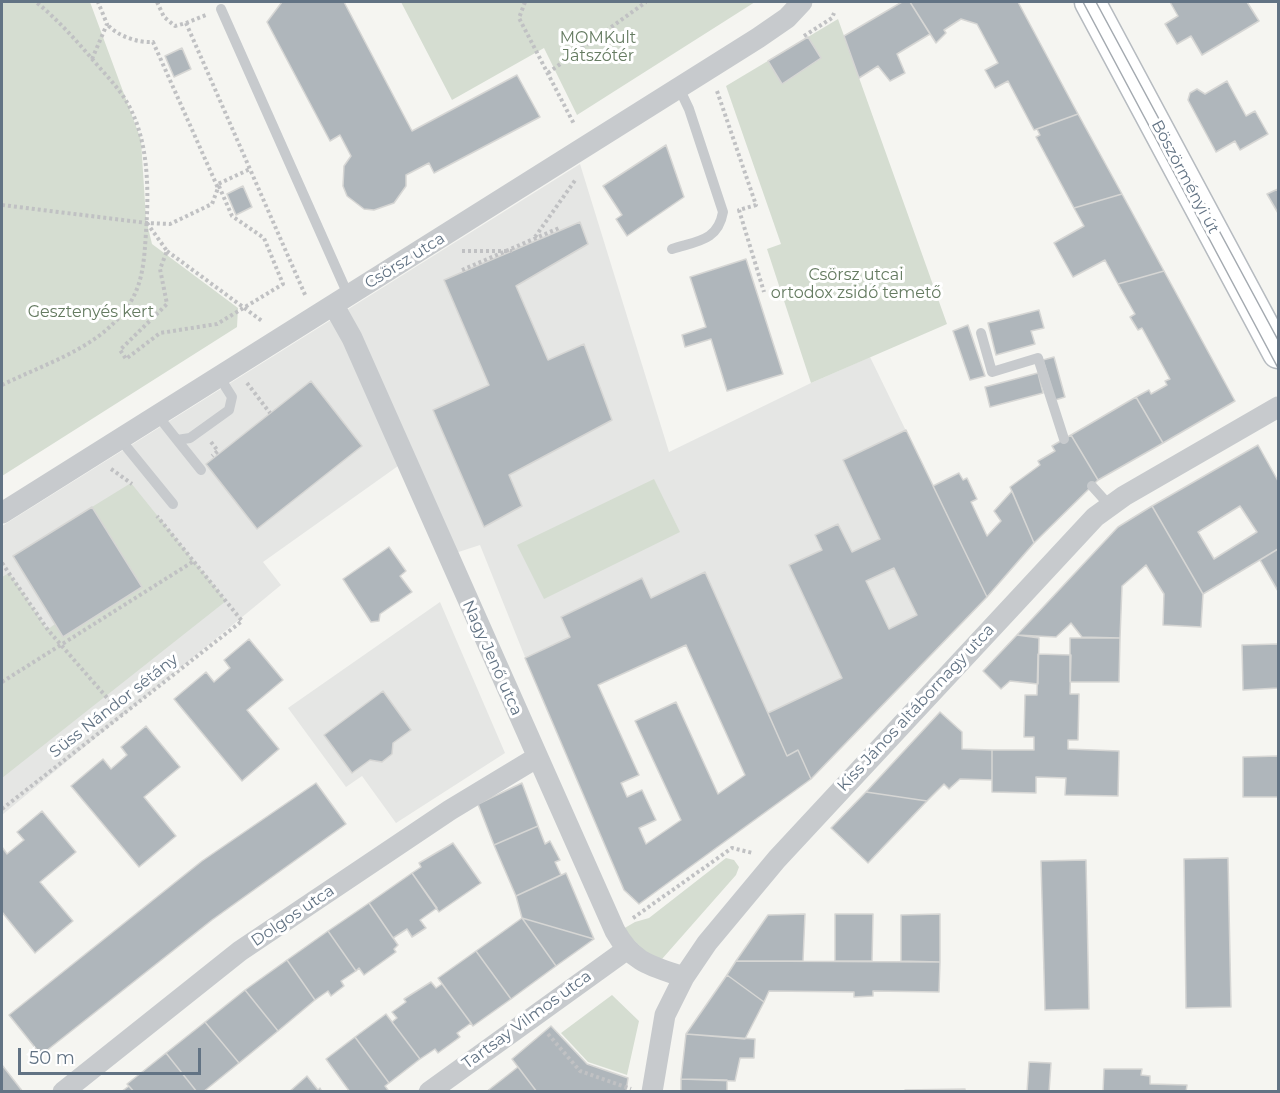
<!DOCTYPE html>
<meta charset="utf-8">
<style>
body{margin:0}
#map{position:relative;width:1280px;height:1093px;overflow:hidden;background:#f5f5f1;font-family:Montserrat,sans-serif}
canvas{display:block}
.frame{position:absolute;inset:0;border:3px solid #627384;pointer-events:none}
.scale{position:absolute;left:18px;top:1048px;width:183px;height:27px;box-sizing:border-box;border:3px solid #627384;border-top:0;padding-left:8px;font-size:18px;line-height:21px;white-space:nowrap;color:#627384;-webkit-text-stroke:4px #fff;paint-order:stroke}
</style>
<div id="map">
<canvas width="1280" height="1093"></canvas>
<div class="frame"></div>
<div class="scale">50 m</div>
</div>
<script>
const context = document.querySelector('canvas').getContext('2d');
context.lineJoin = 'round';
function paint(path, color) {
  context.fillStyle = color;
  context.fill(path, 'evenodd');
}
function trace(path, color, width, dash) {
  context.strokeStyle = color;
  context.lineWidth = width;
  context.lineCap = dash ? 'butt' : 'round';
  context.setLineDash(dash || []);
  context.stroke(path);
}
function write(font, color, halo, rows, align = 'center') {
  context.font = font + ' Montserrat,sans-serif';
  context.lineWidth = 6;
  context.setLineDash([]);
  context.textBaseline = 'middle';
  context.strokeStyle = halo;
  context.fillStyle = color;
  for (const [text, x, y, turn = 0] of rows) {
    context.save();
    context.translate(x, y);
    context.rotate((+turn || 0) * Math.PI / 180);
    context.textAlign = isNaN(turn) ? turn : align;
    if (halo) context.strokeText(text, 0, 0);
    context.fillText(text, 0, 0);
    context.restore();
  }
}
const built = new Path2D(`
 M580 164 669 452 811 383 870 357 987 597 811 779 798 750 787 756 651 598 641 579 561 617 570 637 525 657 480 545 440 558 398 466 263 562 281 585 2 815V526Z
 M440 602 505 753 396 823 362 776 346 787 288 708Z`);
const green = new Path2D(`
 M2 2H90L141 140 146 219 152 244 238 308 237 327 2 476Z
 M401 2H755L577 115 544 48 452 100Z
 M838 19 947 324 811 383 767 249 781 244 726 86Z
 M654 479 680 532 544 599 517 545Z
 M131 483 226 601 2 778V577L9 573 47 630 55 624 64 637 142 587 92 507Z
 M726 858 734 860 739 867 736 875 662 959 646 953 623 929 635 922 649 918Z
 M612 995 639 1021 627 1075 588 1062 561 1033Z`);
const building = new Path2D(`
 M282 2H344L412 131 517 75 540 117 434 173 429 163 406 175V186L394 203 374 210 364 209 347 196 343 186 344 166 351 156 340 135 330 141 267 22Z
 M902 2H910L930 34 897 54 905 73 890 81 878 66 859 78 844 36Z
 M910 2H1018L1078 114 1034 130 1008 81 995 88 985 70 998 63 977 24 961 19 944 30 946 33 936 43Z
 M1170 2H1247L1259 21 1202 55 1191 36 1177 44 1165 24 1178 16Z
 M808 37 821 58 782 84 768 61Z
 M182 48 191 69 174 77 165 56Z
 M1227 81 1246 116 1255 111 1268 134 1240 150 1235 141 1216 152 1188 100 1190 93 1197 89 1205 94Z
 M1078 114 1122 194 1074 208 1036 137 1040 135 1037 129Z
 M666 145 684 197 627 236 616 219 622 215 603 186Z
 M243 186 252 207 236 215 227 194Z
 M1278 189V213L1267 194Z
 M1122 194 1164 271 1118 284 1105 260 1073 277 1054 243 1084 226 1074 208Z
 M580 222 588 244 516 286 548 360 584 344 612 420 509 475 522 506 484 527 433 410 489 385 444 280Z
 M746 259 783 374 727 391 711 339 685 347 682 335 706 327 690 277Z
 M1164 271 1235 401 1163 443 1136 397 1149 390 1151 394 1167 385 1165 381 1170 379 1142 328 1138 330 1130 317 1135 314 1118 284Z
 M1039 310 1044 328 1031 331 1035 344 996 355 988 323Z
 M968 325 985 376 970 380 953 331Z
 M1054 357 1065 397 1055 400 1043 360Z
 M1038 373 1043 393 990 407 985 387Z
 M311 381 362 446 257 529 206 464Z
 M1136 397 1163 443 1098 480 1071 435Z
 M906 430 987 597 811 779 798 750 787 756 768 713 842 678 789 565 822 550 815 535 838 524 852 552 880 539 843 460ZM894 568 917 615 889 629 866 581Z
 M1071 435 1098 480 1034 543 1010 487 1040 465 1038 461 1055 451 1052 446Z
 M1258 445 1278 481V549L1203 594 1152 506ZM1240 506 1257 532 1214 559 1198 532Z
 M959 473 963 480 967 478 977 499 971 502 987 536 1001 521 994 511 1012 491 1034 543 987 597 933 486Z
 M1152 506 1203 594 1201 627 1163 625 1164 594 1146 565 1122 586 1120 638 1082 637 1071 623 1056 637 1017 635 1118 527Z
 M92 507 142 587 63 637 13 556Z
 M389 547 406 571 400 576 412 592 380 614 379 621 371 622 343 579Z
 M1278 549V591L1260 560Z
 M705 572 787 756 798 750 811 779 639 904 624 890 525 658 570 637 561 617 642 578 651 598ZM686 645 745 775 718 794 676 702 635 721 681 820 646 844 639 828 656 820 642 790 627 797 621 783 639 775 598 685Z
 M1017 635 1039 638 1038 684 1010 681 1001 689 983 671Z
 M1070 638H1120L1119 682H1070Z
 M249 639 283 680 247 710 279 749 242 781 174 699 206 672 214 682 230 668 224 660Z
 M1278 644V688L1243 690 1242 645Z
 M1038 654 1071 655 1070 694H1079L1078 740H1068V749L1119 751 1118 796 1065 795 1066 778 1036 777V793L992 792V750H1034V737H1024L1025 695H1037Z
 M383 691 411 730 393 743 392 754 382 762 370 760 352 773 324 735Z
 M940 712 962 732V749L992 750V780L960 779 949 789 944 784 927 801 866 792Z
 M146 726 180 767 144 797 176 836 139 867 71 786 103 759 111 769 127 755 121 747Z
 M1278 756V797H1243V757Z
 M316 783 346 824 212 920 41 1055 9 1015 202 861Z
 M522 783 538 826 494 845 478 804Z
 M866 792 927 801 868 863 831 828Z
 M42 811 76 852 40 882 73 921 35 953 2 912V847L7 854 24 840 17 832Z
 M538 826 545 844 550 841 560 860 555 862 561 875 516 896 494 845Z
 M453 843 481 883 439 912 412 873 421 867 419 863Z
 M1228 858 1231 1007 1186 1008 1184 859Z
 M1086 860 1089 1009 1045 1010 1041 861Z
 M412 873 437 908 420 920 426 928 412 937 407 929 393 938 369 903Z
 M566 873 594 939 522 918 516 896Z
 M369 903 398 945 394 949 396 952 364 975 359 968 356 971 328 931Z
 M805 914 803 961H736L768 915Z
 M835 914H873L872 961H835Z
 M940 914V962L901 961V915Z
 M522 918 556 966 511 999 476 951Z
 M522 918 594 939 556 966Z
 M328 931 356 971 341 981 344 986 331 996 328 991 315 1000 287 960Z
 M476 951 511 999 473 1026 438 978Z
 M287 960 315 1000 278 1031 245 990Z
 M736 961 940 962 939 992 873 991V996L854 997V992L769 991 764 1002 727 975Z
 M727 975 764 1002 745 1039 686 1034Z
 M431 982 436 988 442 984 471 1023 457 1033 460 1037 438 1053 435 1049 420 1059 392 1022 397 1018 392 1012 406 1002 404 999Z
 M245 990 278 1031 239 1063 205 1022Z
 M386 1014 420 1059 389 1083 355 1037Z
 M205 1022 239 1063 203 1092H197L166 1053Z
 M551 1026 587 1064 628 1078 626 1092H537L512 1059Z
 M686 1034 755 1039 754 1058H740L735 1081 681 1079Z
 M355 1037 389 1083 385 1086 388 1090 386 1092H350L326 1059Z
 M166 1053 197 1092H134L127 1084Z
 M1029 1062 1051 1063 1049 1092H1027Z
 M2 1065 23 1092H2Z
 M518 1067 537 1092H486Z
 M1104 1069H1142L1141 1075 1150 1076V1084L1187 1085 1186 1092H1103Z
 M307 1076 318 1090 320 1088 322 1092H289Z
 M681 1079 727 1080V1092H681Z
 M129 1086 134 1092H121Z
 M965 1089V1092H905V1090Z`);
const path = new Path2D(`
 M157 2 164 17 175 26 186 23 306 297
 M525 2 519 18 574 124
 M186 23 206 15
 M804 36 832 18 834 13
 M92 59 107 24 98 2
 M548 73 646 2
 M717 91 756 205 739 210 764 292
 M2 205 147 223 170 224 212 204 218 188 153 42C138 43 117 36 107 24
 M147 223 167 251 160 269 167 304 120 350 126 359 160 333 217 324 283 284 264 238 232 216 218 184 250 169
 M535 237 576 179
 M167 251 262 321
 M462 251H512
 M462 270 559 228
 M247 383 270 413
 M2 385C42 365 93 350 122 314 143 289 144 263 146 232 149 189 149 137 125 99 116 85 104 73 93 60 75 39 57 19 36 2
 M211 442 218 451 212 456
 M111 469 132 484
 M2 563 48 630 122 715
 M2 682 194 561
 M2 809 242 621 157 516
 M633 918 732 848 753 853
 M548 1034 580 1071 631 1089`);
const lane = new Path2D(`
 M221 9 349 297
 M672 249C697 241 718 241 723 212L689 109 679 88
 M981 333 992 372 1038 358 1064 439
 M158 416 177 440 190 438 229 410 232 397 220 378
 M120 439 173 504
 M177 440 201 470
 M1092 486 1110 506`);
const street = new Path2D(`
 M334 306 352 338 615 931C633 963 651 966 684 977
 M2 513 758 38 787 18 802 2
 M63 1092 240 951 450 810 536 758
 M429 1092 626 950
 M652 1092 665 1015 684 977 707 943 777 859 1095 517 1124 496 1278 407`);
const secondary = new Path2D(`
 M1090 2 1278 353`);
const tram = new Path2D(`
 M1083 2 1278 368
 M1096 2 1278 340`);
const parkNames = [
 ["MOMKult",598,38],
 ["Játszótér",598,56],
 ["Csörsz utcai",856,275],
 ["ortodox zsidó temető",856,293],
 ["Gesztenyés kert",91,312]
];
const streetNames = [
 ["Böszörményi út",1185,177,62],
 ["Csörsz utca",405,261,-32],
 ["Nagy Jenő utca",492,658,66],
 ["Süss Nándor sétány",114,706,-38],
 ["Kiss János altábornagy utca",916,708,-47],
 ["Dolgos utca",293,916,-34],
 ["Tartsay Vilmos utca",527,1020,-36]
];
paint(built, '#e5e6e4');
paint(green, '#d5ddd1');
paint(building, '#afb6bb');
trace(building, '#d6d6d4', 1.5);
trace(secondary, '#b6bbc0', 33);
trace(path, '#c0c1c3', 4, [3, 3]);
trace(lane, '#c7cacd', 10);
trace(street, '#c7cacd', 21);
trace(secondary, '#fff', 30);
trace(tram, '#a4aab0', 1.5);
write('16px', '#657b61', '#fff', parkNames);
write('16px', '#627384', '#fff', streetNames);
</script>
